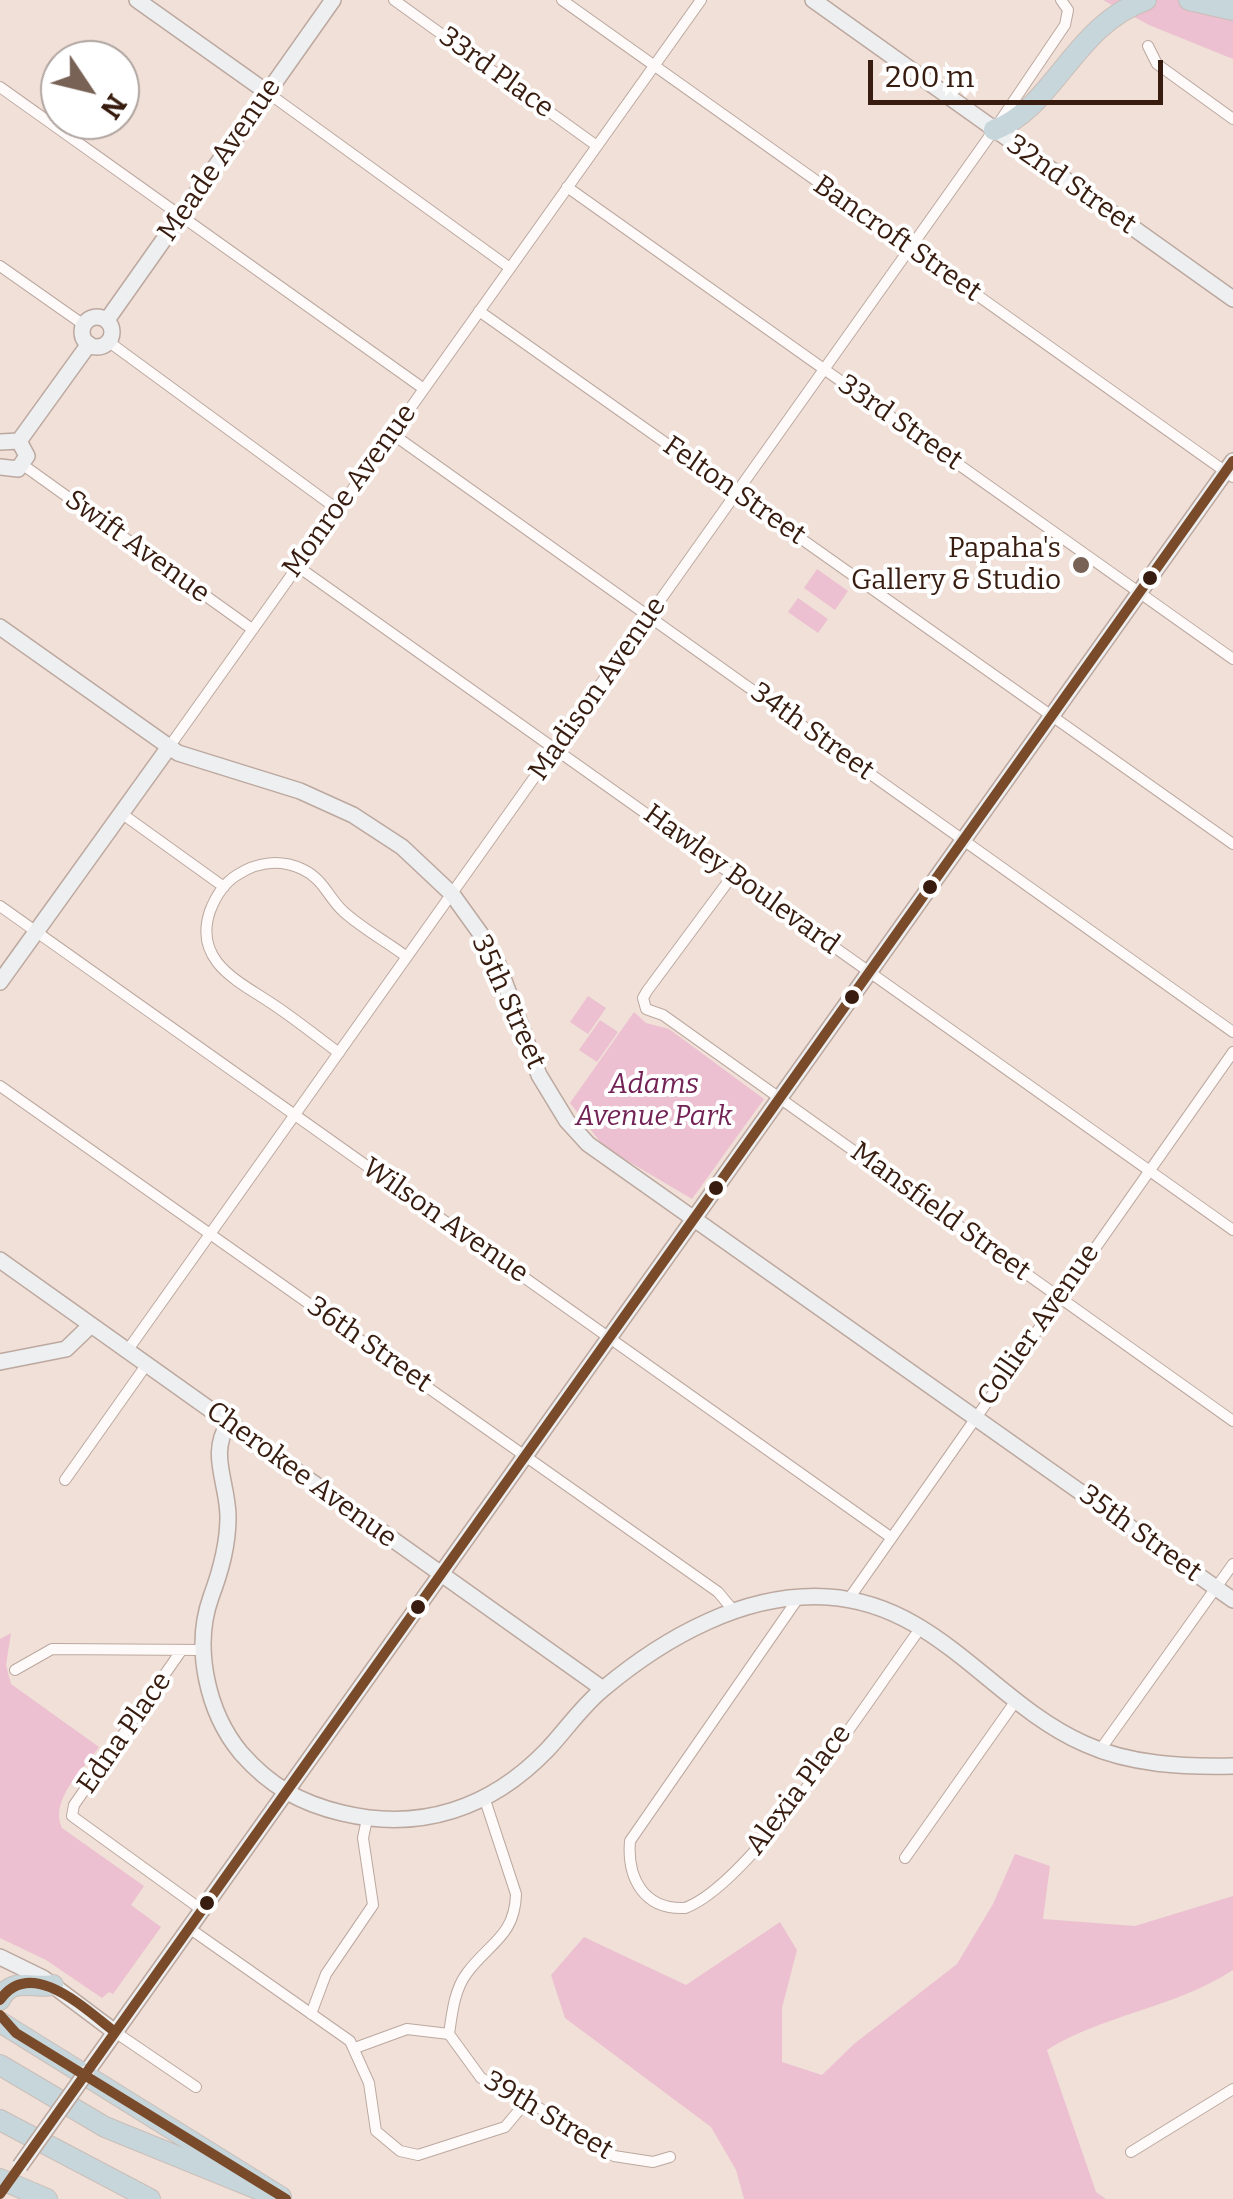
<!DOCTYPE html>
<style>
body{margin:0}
#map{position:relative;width:1233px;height:2199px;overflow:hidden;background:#f0e0d8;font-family:Bitter,serif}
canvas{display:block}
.north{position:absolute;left:40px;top:40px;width:100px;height:100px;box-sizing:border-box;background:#fff;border:2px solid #afa49f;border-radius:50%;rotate:125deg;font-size:28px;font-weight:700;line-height:40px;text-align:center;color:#371c0f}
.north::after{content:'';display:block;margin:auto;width:35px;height:45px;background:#786155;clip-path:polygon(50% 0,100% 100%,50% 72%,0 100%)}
.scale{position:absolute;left:868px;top:60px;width:295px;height:45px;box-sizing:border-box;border:5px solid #371c0f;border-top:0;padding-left:12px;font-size:30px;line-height:35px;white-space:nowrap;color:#371c0f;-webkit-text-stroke:8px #fff;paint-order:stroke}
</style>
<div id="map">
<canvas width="1233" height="2199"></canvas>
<div class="north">N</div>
<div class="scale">200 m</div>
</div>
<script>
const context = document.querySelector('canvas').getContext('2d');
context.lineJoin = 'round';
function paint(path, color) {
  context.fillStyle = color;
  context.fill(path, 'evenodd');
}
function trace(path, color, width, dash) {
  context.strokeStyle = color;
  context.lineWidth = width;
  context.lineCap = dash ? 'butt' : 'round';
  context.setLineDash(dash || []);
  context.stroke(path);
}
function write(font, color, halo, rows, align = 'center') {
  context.font = font + ' Bitter,serif';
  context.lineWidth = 8;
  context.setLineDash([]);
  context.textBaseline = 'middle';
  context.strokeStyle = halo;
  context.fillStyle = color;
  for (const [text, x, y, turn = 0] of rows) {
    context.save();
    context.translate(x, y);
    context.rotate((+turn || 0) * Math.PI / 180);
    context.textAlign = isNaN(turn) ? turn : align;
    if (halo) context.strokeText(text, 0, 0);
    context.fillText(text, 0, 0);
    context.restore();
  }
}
const green = new Path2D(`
 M1103 0H1227L1233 3V59L1149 25Z
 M817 569 848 591 835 610 804 588Z
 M798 598 828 619 818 633 788 612Z
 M588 996 606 1008 588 1034 570 1022Z
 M634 1012 646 1023 669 1029 764 1099 692 1199 604 1147 570 1103Z
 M600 1020 618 1032 597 1062 579 1050Z
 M11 1633 6 1665 11 1684 99 1747C83 1770 49 1800 62 1828L144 1886 131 1905 161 1927 113 1994 109 1992 102 1998 46 1960 0 1938V1639Z
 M1015 1854 1050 1866 1043 1919 1135 1926 1233 1896V1970C1175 2008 1104 2014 1047 2050L1096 2192 1106 2199H744L736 2170 711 2127 565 2018 551 1975 584 1937 686 1985 780 1922 797 1950 782 2008V2062L822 2075 854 2044 957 1964 993 1904Z`);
const street = new Path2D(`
 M394 0 597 146
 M562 0 1233 477
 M1148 46 1157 64 1233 119
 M0 87 424 389
 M268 93 510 268
 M567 187 1233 659
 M0 266 84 325
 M479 311 1233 844
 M109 342 337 509
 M391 433 1233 1032
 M23 465 252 629
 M297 566 1233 1230
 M169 747 701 0
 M121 813 224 887
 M733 875 647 991 643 998 646 1009 663 1015 1233 1421
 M0 906 889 1536
 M339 1053C316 1036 294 1018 271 1003 238 981 193 961 210 911 215 898 224 883 237 875 257 862 280 859 302 869 324 879 328 898 344 912 363 929 387 942 407 957
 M0 1086 718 1592 733 1610
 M127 1351 994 130 1065 25 1068 10 1061 0
 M65 1480 147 1364
 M799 1597 630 1841C627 1877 643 1910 685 1908 752 1884 874 1691 922 1626
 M848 1600 1233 1052
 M181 1651 74 1805 72 1816 202 1910
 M15 1670 52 1649 202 1650
 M1100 1750 1233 1564
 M905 1858 1015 1702
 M189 1928 350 2041 369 2083 376 2131 400 2151 418 2155 505 2127 526 2102
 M311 2014 326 1974 373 1905 363 1838 367 1819
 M115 2032 196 2087
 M449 2034C452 2014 454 1990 467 1973 489 1943 515 1936 516 1894L485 1800
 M355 2048 407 2029 449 2034 481 2078 541 2109 614 2156 653 2162 670 2157
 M1131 2152 1233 2089`);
const secondary = new Path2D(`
 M137 0 268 93
 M813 0 1233 299
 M82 332a15 15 0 1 1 30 0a15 15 0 1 1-30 0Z
 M107 320 333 0
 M19 441 89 344
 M0 442 19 441 27 456 18 469 0 467
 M0 627 178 753 300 791 353 815 402 847 452 894 480 933 498 964 539 1075 567 1121 588 1144 1233 1600
 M0 982 169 747
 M0 1260 603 1689
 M0 1362 66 1349 91 1325
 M229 1423C208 1453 228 1483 228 1517 228 1545 221 1570 211 1597 193 1647 207 1712 241 1753 270 1786 300 1803 342 1813 421 1832 491 1808 547 1750 566 1730 581 1707 603 1689 665 1637 745 1592 828 1597 938 1604 992 1703 1085 1744 1131 1765 1184 1767 1233 1766
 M0 1957 43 1978 115 2032
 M86 2073 1233 461`);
const highway = new Path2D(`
 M1189 0 1233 10
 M994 130C1054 108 1074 25 1146 0
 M0 2000C11 1976 32 1989 53 1985
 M0 2022 281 2197
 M0 2065 105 2127 260 2190
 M0 2120 150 2199
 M0 2179 47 2199`);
const secondaryBridge = new Path2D(`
 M20 2166 86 2073`);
const bus1 = new Path2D(`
 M0 2000C31 1955 86 2010 115 2032
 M0 2015 16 2033 286 2199
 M0 2194 1233 461`);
const markers = [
 [1081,565,10,"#786155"],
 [1150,578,9,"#371c0f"],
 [930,887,9,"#371c0f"],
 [852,997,9,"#371c0f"],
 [716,1188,9,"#371c0f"],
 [418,1607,9,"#371c0f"],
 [207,1903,9,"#371c0f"]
];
const streetNames = [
 ["33rd Place",496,73,36],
 ["Meade Avenue",220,160,-55],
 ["32nd Street",1071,185,35],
 ["Bancroft Street",897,239,35],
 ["33rd Street",900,423,35],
 ["Monroe Avenue",350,491,-54],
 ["Felton Street",734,491,35],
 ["Swift Avenue",137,547,36],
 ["Madison Avenue",598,689,-55],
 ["34th Street",812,732,36],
 ["Hawley Boulevard",741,880,36],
 ["35th Street",508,1002,66],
 ["Mansfield Street",940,1212,36],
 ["Wilson Avenue",445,1221,35],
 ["Collier Avenue",1039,1325,-55],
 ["36th Street",369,1345,35],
 ["Cherokee Avenue",301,1475,36],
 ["35th Street",1140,1534,36],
 ["Edna Place",125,1733,-55],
 ["Alexia Place",799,1790,-53],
 ["39th Street",548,2116,31]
];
const poiNames = [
 ["Papaha's",1061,549],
 ["Gallery & Studio",1061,581]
];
const parkNames = [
 ["Adams",654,1085],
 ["Avenue Park",654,1117]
];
paint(green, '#ecc0d0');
trace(street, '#bca89f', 12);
trace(secondary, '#bca89f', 18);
trace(highway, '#cabeb8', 22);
trace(street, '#fdfaf9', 10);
trace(secondary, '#edeff0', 15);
trace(highway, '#c7d6db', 20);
trace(secondaryBridge, '#bca89f', 18, []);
trace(secondaryBridge, '#edeff0', 15);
trace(bus1, '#7a4b2a', 10);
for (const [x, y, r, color] of markers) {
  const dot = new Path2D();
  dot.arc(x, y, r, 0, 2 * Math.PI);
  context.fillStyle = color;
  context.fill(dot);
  trace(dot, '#fff', 4);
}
write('28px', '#371c0f', '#fff', streetNames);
write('28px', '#371c0f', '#fff', poiNames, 'right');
write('italic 28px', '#722255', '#fff', parkNames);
</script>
